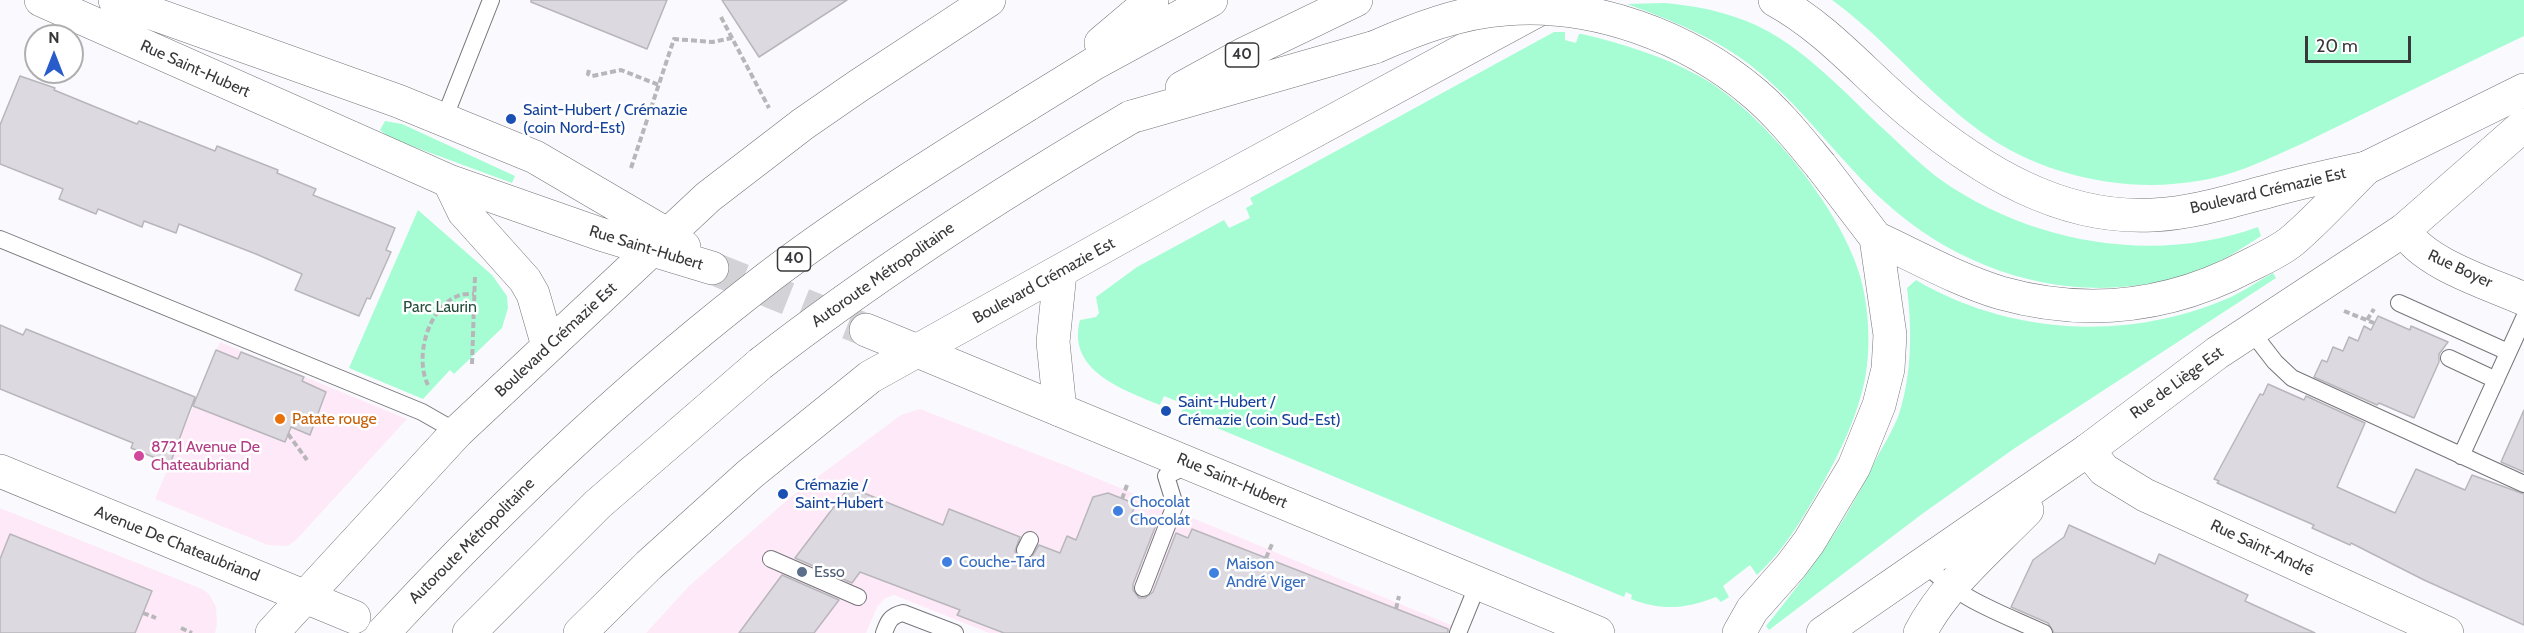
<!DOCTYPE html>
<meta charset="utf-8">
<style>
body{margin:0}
#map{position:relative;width:2524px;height:633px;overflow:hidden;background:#fafafe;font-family:Cabin,sans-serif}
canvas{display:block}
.north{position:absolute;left:24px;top:24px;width:60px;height:60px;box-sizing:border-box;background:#fff;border:2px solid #afafb0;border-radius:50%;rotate:0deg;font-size:16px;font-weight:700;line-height:24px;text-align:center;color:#38383a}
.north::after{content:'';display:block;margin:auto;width:21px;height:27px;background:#285cca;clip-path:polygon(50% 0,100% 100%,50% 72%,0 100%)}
.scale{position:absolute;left:2305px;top:36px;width:106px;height:27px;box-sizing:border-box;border:3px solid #38383a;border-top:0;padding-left:8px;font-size:18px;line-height:21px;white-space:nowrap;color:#38383a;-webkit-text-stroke:4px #fff;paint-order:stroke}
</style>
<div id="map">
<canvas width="2524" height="633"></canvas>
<div class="north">N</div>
<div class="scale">20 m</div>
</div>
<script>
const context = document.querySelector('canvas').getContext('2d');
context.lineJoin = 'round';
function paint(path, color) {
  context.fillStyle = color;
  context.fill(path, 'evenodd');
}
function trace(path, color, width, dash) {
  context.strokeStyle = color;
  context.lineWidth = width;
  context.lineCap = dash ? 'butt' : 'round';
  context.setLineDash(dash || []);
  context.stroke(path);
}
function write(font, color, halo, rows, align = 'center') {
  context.font = font + ' Cabin,sans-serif';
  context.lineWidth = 5;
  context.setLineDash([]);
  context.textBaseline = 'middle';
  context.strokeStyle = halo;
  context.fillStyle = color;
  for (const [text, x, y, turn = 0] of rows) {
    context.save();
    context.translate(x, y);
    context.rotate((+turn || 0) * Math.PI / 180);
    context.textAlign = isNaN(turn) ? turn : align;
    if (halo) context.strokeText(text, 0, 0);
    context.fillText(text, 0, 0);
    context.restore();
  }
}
const commercial = new Path2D(`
 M220 342 407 419 297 539 288 546 268 545 155 499Z
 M920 409 1072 468 1470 633H989L894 595 885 598 877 607 866 633H646L689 586 792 496 901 415Z
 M0 508 202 589 209 594 216 607 217 624 215 633H0Z`);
const green = new Path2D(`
 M1832 0H2524V36C2471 61 2418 87 2365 113 2326 132 2287 152 2246 168 2165 199 2065 186 1993 140 1933 101 1890 42 1832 0Z
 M1664 3C1688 5 1712 9 1735 17 1796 36 1844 93 1890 135 1906 150 1923 167 1941 180 2031 243 2154 265 2258 227L2261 236C2241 249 2220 263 2197 271 2089 310 1970 279 1886 203 1837 159 1801 104 1749 64 1712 36 1670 20 1627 4Z
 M1554 32H1565V40L1576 43 1579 34H1582C1624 44 1663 56 1701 77 1762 111 1843 211 1861 279 1869 310 1871 348 1865 379 1858 414 1842 448 1825 479 1806 513 1786 548 1757 575L1750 565 1723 586 1729 597 1721 602 1716 597C1686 609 1661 611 1631 599L1632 595 1626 592 1624 597 1181 413 1184 404 1164 396 1160 405C1124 390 1066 371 1080 320L1096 317 1099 313 1096 297 1137 267 1224 220 1229 228 1250 218 1246 208 1253 204 1250 198Z
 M385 121 402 124 515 176 512 183 390 138 380 130Z
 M418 210 492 275 507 296 508 308 502 328 454 374 450 370 423 399 349 368Z
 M2273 273 2276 278 2015 448 1922 514 1769 630 1766 626C1808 575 1846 522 1874 463 1882 447 1893 431 1899 414 1912 374 1912 329 1907 288L1916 280C2011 336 2131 342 2233 296 2247 289 2260 280 2273 273Z`);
const building = new Path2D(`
 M531 0H667L647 49 531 2Z
 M722 0H847L759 57Z
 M20 76 55 88 54 90 137 124 139 121 215 151 217 146 278 170 277 173 316 189 313 195 395 228 386 250 391 252 370 299 367 298 359 316 295 290 302 274 256 254 179 224 176 233 144 221 142 227 98 209 96 214 59 199 63 189 0 164V125Z
 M2378 316 2410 330 2411 326 2448 342 2439 354V362L2414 418 2379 403 2377 405 2314 377 2322 360 2327 362 2333 347 2343 351 2349 337 2358 341 2364 326 2371 330Z
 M0 325 23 335 26 329 195 397 170 464 131 448 133 443 0 389Z
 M216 350 238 359 241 352 304 377 302 381 326 392 310 435 291 427 285 442 193 406Z
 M2268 384 2304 400 2306 396 2365 423 2337 487 2395 513 2416 469 2465 490 2472 475 2524 494V625L2424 580 2351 543 2350 545 2312 528 2314 525 2217 483 2219 481 2214 479 2260 394 2263 395Z
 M2524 410V472L2501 462Z
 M849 487 943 525 949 509 1020 537 1015 551 1017 556 1025 560 1031 558 1039 545 1060 553 1067 536 1076 540 1093 497 1108 493 1136 504 1131 515 1156 525 1133 584V590L1139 598H1145L1153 592 1176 533 1188 538 1192 529 1448 629V633H1004L957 615 960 610 860 572 852 583 795 558Z
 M2069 525 2155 564 2159 554 2248 595 2245 601 2315 633H2054L2048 623 2011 607 2033 560 2064 537Z
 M10 534 152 591 135 633H0V559Z
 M782 575 839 600 814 633H739Z`);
const secondaryTunnel = new Path2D(`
 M712 268 866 330`);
const path = new Path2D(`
 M721 17 732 38
 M589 70 588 74 592 76 621 70 659 85
 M631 168 674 39 712 42 732 38 769 108
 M2344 311 2374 323
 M2367 320 2374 309
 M472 364 475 276
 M428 385C414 357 428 306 460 295 464 294 470 294 474 294
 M288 434 307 460
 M1122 499 1127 485
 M1266 558 1272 544
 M1396 609 1399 596
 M143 613 156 618
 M181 628 192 633`);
const service = new Path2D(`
 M444 119 491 0
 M0 239 422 412 457 432
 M2399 303 2508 352
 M2251 331 2275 362 2292 378 2524 484
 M2449 358 2496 380
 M2461 456 2524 318
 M1025 550 1030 540
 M771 559 858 597
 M1925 563C1957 599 2001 613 2044 633
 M1143 588 1175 505 1166 476 1191 464
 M884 633C888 622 890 616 903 613L955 633
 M1458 633 1478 584`);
const minor = new Path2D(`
 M2404 230C2424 264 2488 283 2524 299
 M2088 450 2104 470 2145 495 2447 633
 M0 471 354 617`);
const tertiary = new Path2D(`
 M915 350 1598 633
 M1823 633 2088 450 2217 353 2404 230 2524 125
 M1920 633C1945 585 1989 549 2027 510`);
const secondary = new Path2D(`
 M41 0 449 181 600 234 712 268
 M115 0 398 101 535 157 668 235 684 247
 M1775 0C1828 29 1865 75 1911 113 1980 170 2060 220 2153 215 2193 213 2231 201 2269 191 2301 182 2334 175 2366 168
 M449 181 464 212 525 280 533 294 548 346
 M1060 273 1053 342 1060 410
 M866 330 915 350
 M272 633 457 432 708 197 803 124 858 86 989 0
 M580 633 649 565 750 474 870 377 1198 194 1549 4`);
const primary = new Path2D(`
 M2366 168 2524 90`);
const motorway = new Path2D(`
 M1101 43 1152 0
 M1182 88 1246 53 1356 0
 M1027 105 1095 63 1211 0
 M1131 117 1375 47
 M1876 238C1917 257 1958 280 2001 293 2087 317 2170 307 2248 266 2262 259 2280 251 2292 241 2318 219 2342 192 2366 168
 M469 633 598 504 760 364
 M1739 633 1752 610 1791 566 1809 542 1854 467 1879 405 1888 369 1890 335 1876 238 1821 166`);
const motorwayBridge = new Path2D(`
 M1375 47C1416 29 1460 12 1506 9 1593 2 1687 36 1754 93 1779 114 1800 141 1821 166
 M760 364C877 273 1003 192 1131 117
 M383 633C503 504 630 383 770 276 852 214 940 159 1027 105`);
const markers = [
 [511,119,6,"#1a4fb4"],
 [1166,411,6,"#1a4fb4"],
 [280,419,6,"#e8710a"],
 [139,456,6,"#d1479c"],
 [783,494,6,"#1a4fb4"],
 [1118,511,6,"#3f7fe0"],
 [947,562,6,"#3f7fe0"],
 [802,572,6,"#5c6f8a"],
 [1214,573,6,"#3f7fe0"]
];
const shields = [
 [1242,55,33],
 [794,259,33]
];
const shieldNames = [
 ["40",1242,55],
 ["40",794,259]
];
const streetNames = [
 ["Rue Saint-Hubert",195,69,24],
 ["Boulevard Crémazie Est",2268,191,-13],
 ["Rue Saint-Hubert",646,248,17],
 ["Rue Boyer",2460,269,25],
 ["Autoroute Métropolitaine",883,275,-35],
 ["Boulevard Crémazie Est",1044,281,-29],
 ["Boulevard Crémazie Est",556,340,-43],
 ["Rue de Liège Est",2177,383,-36],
 ["Rue Saint-Hubert",1232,481,23],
 ["Autoroute Métropolitaine",472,541,-45],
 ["Avenue De Chateaubriand",177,544,22],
 ["Rue Saint-André",2262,548,25]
];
const transitNames = [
 ["Saint-Hubert / Crémazie",523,110],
 ["(coin Nord-Est)",523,128],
 ["Saint-Hubert /",1178,402],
 ["Crémazie (coin Sud-Est)",1178,420],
 ["Crémazie /",795,485],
 ["Saint-Hubert",795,503]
];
const parkNames = [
 ["Parc Laurin",440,307]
];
const foodNames = [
 ["Patate rouge",292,419]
];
const hotelNames = [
 ["8721 Avenue De",151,447],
 ["Chateaubriand",151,465]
];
const shopNames = [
 ["Chocolat",1130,502],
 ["Chocolat",1130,520],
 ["Couche-Tard",959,562],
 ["Maison",1226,564],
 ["André Viger",1226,582]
];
const serviceNames = [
 ["Esso",814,572]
];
paint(commercial, '#fee9f8');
paint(green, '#a6fdd3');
paint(building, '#dcdae0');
trace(building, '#b8b6bb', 1.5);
trace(secondaryTunnel, '#d3d3d7', 33, [33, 16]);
trace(service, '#75757a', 18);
trace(minor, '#75757a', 34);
trace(tertiary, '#75757a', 34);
trace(secondary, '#75757a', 34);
trace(primary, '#75757a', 34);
trace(motorway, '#75757a', 34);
trace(path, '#b7b7ba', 4, [6, 3]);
trace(service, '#fff', 16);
trace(minor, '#fff', 33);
trace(tertiary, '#fff', 33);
trace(secondary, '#fff', 33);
trace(primary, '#fff', 33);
trace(motorway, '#fff', 33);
trace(motorwayBridge, '#75757a', 34, []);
trace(motorwayBridge, '#fff', 33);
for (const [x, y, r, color] of markers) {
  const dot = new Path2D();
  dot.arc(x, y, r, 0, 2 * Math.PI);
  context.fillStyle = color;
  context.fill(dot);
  trace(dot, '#fff', 2);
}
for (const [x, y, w] of shields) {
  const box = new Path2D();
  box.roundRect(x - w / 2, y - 12, w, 24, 4.5);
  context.fillStyle = '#fff';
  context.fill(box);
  trace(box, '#38383a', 1.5);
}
write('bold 15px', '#38383a', null, shieldNames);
write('16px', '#38383a', '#fff', streetNames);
write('16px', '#164399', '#fff', transitNames, 'left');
write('16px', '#254f3c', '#fff', parkNames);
write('16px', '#c56008', '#fff', foodNames, 'left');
write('16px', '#b23c85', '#fff', hotelNames, 'left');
write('16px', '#366cbe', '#fff', shopNames, 'left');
write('16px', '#4e5e75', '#fff', serviceNames, 'left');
</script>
